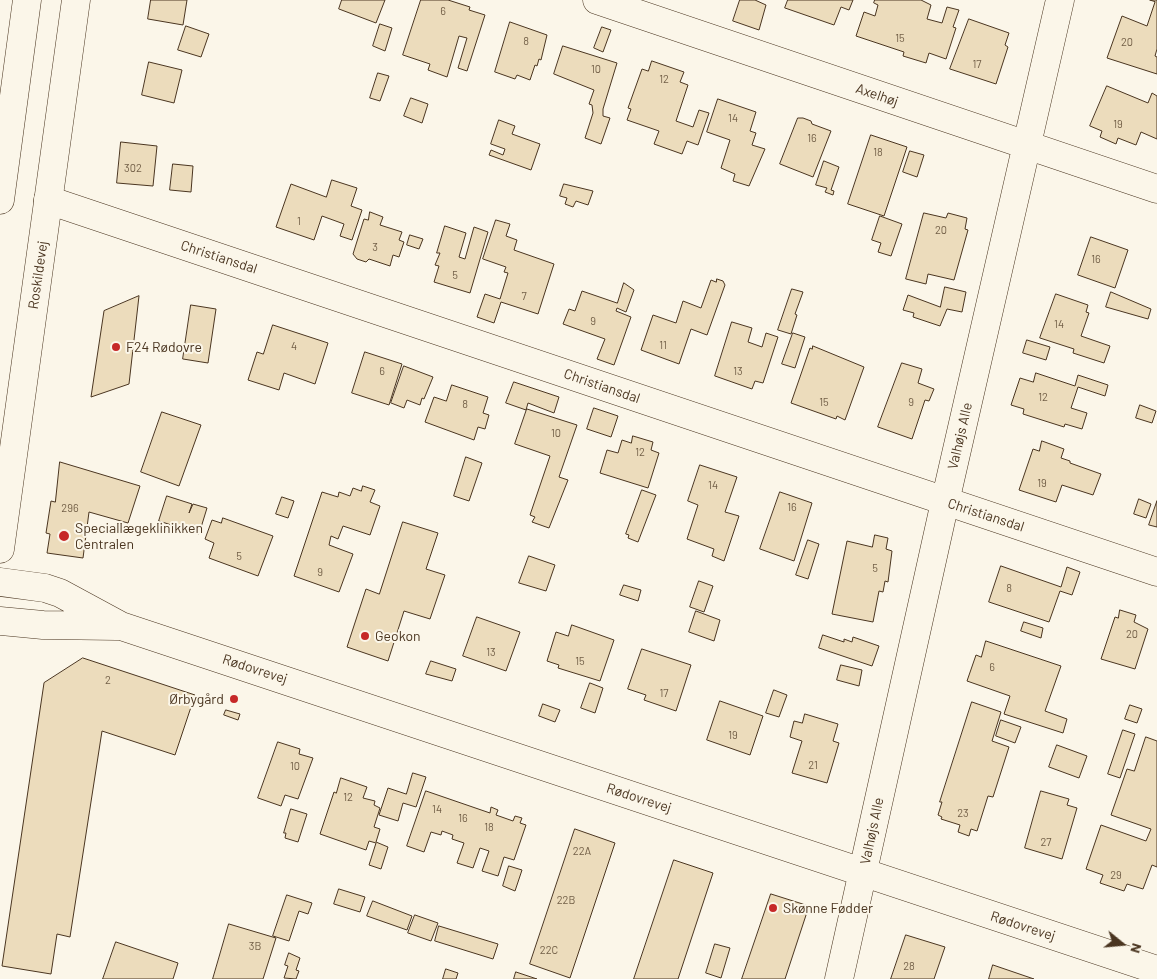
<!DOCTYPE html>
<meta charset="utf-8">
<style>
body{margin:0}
#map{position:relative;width:1157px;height:979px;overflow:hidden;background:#fbf6e9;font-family:Barlow,sans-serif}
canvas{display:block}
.north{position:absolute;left:1097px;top:919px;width:50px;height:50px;-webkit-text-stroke:4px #fbf6e9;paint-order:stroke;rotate:107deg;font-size:14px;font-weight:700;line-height:20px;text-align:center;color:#4a3520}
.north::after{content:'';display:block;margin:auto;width:18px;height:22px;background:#4a3520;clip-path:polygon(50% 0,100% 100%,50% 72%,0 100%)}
</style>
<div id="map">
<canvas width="1157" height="979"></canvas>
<div class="north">N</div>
</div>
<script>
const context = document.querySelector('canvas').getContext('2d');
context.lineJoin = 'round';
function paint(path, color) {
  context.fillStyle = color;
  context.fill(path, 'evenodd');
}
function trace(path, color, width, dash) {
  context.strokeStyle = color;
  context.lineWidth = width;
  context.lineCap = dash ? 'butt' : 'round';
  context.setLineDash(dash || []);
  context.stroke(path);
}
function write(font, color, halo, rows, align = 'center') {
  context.font = font + ' Barlow,sans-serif';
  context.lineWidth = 4;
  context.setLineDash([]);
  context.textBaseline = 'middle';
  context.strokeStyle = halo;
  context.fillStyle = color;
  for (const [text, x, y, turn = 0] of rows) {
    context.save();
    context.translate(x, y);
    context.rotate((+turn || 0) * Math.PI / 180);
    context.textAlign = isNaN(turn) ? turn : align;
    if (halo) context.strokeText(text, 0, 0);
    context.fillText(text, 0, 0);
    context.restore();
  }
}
const building = new Path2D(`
 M151 0H187L183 25 148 19Z
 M342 0H385L376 23 339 9Z
 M421 0H448L470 7 469 10 485 15 467 71 458 68 467 38 459 36 447 77 428 70 430 64 403 55Z
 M740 0H755L766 5 759 30 733 21Z
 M788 0H853L849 10 841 7 834 25 785 8Z
 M875 0H921L931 5 927 19 942 23 947 7 959 10 953 27 956 28 946 59 929 53 926 63 903 56 904 52 856 36 864 12 875 16 878 5 874 3Z
 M1150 0H1157V49L1155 56 1157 57V74L1107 58 1122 16 1147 26 1155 2Z
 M969 19 1009 33 1005 45 1008 47 996 84 950 69Z
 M510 22 547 35 541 60 539 59 537 66 535 65 530 80 517 75 515 79 495 72Z
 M380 24 392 28 385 51 373 46Z
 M186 26 209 34 201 57 178 50Z
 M602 27 611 30 603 52 594 48Z
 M563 46 617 63 603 109V116L610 118 601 144 585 138 593 113 592 105 589 104 594 90 554 74Z
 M652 61 684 72 680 82 688 85 676 121 693 127 699 110 709 113 698 145 687 141 682 154 654 144 659 131 627 120 631 109 628 108 642 69 648 71Z
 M149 62 182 70 174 103 142 95Z
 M378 73 389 76 380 101 370 98Z
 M1107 86 1148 103 1152 93 1157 96V139L1141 132 1136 145 1118 138 1116 144 1100 137 1102 131 1090 126Z
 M411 98 428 104 422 123 404 116Z
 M718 99 756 112 750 131 756 133 752 145 765 149 749 186 733 181 735 174 721 168 730 140 707 132Z
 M798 118H803L811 121 812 124 831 131 813 177 780 164Z
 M499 120 515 126 512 134 540 144 531 170 489 155 491 150 503 155 505 149 491 144Z
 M871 135 907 147 884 216 848 204Z
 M121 142 157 146 153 186 117 183Z
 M910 151 924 155 917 177 903 172Z
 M824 161 839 167 831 190 834 191 833 195 825 192 827 188 816 185Z
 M173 164 193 166 191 192 170 190Z
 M332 180 357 188 351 206 362 210 352 240 340 236 344 224 322 216 314 240 276 227 291 184 326 197Z
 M564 184 593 191 588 205 576 201 573 207 565 204 567 198 560 196Z
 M370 212 383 217 380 225 402 232 399 240 404 242 399 257 393 255 390 266 369 259 366 262 357 259 353 254 364 219 368 220Z
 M924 213 946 218 948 213 967 218 965 229 968 230 954 280 928 274 926 284 906 279Z
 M880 216 902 224 891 256 878 252 881 243 872 240Z
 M496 220 510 224 506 236 517 240 514 250 554 264 538 314 501 302 494 323 477 317 485 294 500 299 508 273 504 272 506 267 483 259Z
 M445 226 466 233 459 257 465 259 474 227 488 232 470 293 434 282 439 266 435 265 440 253H437Z
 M410 235 423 239 419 249 407 245Z
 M1091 237 1128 250 1115 288 1078 275Z
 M717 279 723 281 725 285 707 335 691 329 679 364 641 350 653 315 676 323 683 301 701 308 711 280 716 282Z
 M624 283 634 290 626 312 617 308 616 311 631 317 614 365 597 359 605 339 563 324 569 309 575 311 582 291 617 303Z
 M945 287 966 292 962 312 947 309 940 326 913 317 914 313 903 310 908 295 940 307Z
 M792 289 803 292 795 314 797 315 791 334 778 330Z
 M1111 292 1151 309 1148 319 1106 307Z
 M1056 294 1088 305 1086 312 1089 313 1081 336 1110 346 1104 363 1073 353 1074 349 1040 338Z
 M139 296 129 384 91 397 104 311Z
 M191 305 216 309 208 363 183 359Z
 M732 322 752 328 748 342 762 347 766 333 778 337 763 383 755 381 752 389 715 376Z
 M273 325 328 343 315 384 284 373 279 390 248 380 257 352 263 354Z
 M793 333 805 337 795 368 782 364Z
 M1027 340 1050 347 1046 360 1023 353Z
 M813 346 864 367 845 420 837 416 836 419 791 403 810 348 812 349Z
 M365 352 402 364 389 405 352 393Z
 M902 363 922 369 918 383 934 389 929 401 925 400 912 439 878 427Z
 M404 366 433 377 424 399 422 398 420 405 407 400 404 408 391 403Z
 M1036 373 1075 386 1078 375 1108 385 1105 396 1078 387 1071 408 1087 413 1082 429 1065 424 1064 427 1023 414 1024 409 1011 405 1020 378 1033 382Z
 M514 382 559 397 554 413 528 403 526 410 506 403Z
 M452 385 488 397 483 413 489 415 485 429 478 427 474 440 425 422 434 397 446 401Z
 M1140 405 1156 411 1152 423 1136 418Z
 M594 408 618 416 611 437 587 429Z
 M527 409 577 425 559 477 568 480 549 528 532 522 535 517 530 515 550 456 515 444Z
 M162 412 201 425 179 486 141 472Z
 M633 436 653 442 651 450 659 453 648 488 600 473 607 450 618 453 622 440 631 443Z
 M1042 441 1064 449 1061 458 1070 461V463L1101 474 1093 495 1062 485 1056 502 1019 490 1033 449 1039 451Z
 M466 457 482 463 469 501 454 496Z
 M60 462 140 486 128 523 89 512 83 558 47 553 50 534 46 533 51 501 55 502Z
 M700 465 737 477 725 512 739 516 724 561 712 556 714 549 687 539 698 505 688 501Z
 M363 486 375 490 370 502 380 506 370 535 343 526 338 539 331 536 329 545 353 554 339 592 294 576 322 492 338 497 339 492 350 496 353 488 361 491Z
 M642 490 656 495 638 542 628 538 629 535 626 534Z
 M780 492 812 503 794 561 760 549Z
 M167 496 192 504 189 513 193 504 207 508 199 534 159 521Z
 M282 497 294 501 288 518 276 514Z
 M1139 499 1151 504 1146 518 1134 514Z
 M1157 501V527L1149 525Z
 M223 518 273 536 258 576 209 558 214 543 205 539 212 520 221 523Z
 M403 522 438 533 426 569 445 575 430 619 404 611 388 661 347 647 366 589 379 594Z
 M875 535 888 538 886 549 892 551 888 582 885 581 883 592 879 591 873 622 832 614 847 541 872 547Z
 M808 540 819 544 808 579 796 575Z
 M529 556 555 565 546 591 519 583Z
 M1001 566 1061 587 1067 567 1080 572 1072 595 1060 591 1049 622 989 602Z
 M699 581 713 586 704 612 690 607Z
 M624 585 641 590 638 601 620 595Z
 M1120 610 1136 615 1134 622 1148 629 1135 669 1101 659 1115 617 1118 618Z
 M696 611 720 620 714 641 689 632Z
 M477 617 520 632 506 671 463 656Z
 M1024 622 1043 628 1041 638 1021 631Z
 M572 625 614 640 600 681 558 668 559 665 547 661 556 632 568 636Z
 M823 635 844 642V639L852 642 853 637 879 646 872 666 819 648Z
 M986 641 1061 666 1045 711 1067 719 1063 733 1004 714 1010 696 967 681 976 655 981 657Z
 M642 649 691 665 676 711 644 700 646 695 628 689Z
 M83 658 195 695 175 755 102 731 70 937 57 934 51 974 2 966 44 683Z
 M431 661 456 669 452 681 426 674Z
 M841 665 862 670 859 686 837 680Z
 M590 683 603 688 595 713 581 708Z
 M774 690 787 695 779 717 766 713Z
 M720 701 763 716 750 755 707 740Z
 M972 702 1001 712 992 741 1009 747 993 797 988 796 977 831 971 829 969 836 958 832 960 825 941 819 942 817 938 815 942 802H940Z
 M543 704 560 710 555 722 539 716Z
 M1130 705 1142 709 1137 723 1125 719Z
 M226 710 240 714 238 720 224 715Z
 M805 714 838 724 833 741 839 743 827 783 792 773 802 741 790 737 794 721 802 723Z
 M1001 720 1021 727 1015 743 996 736Z
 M1123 730 1135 734 1120 778 1108 774Z
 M1146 737 1157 741V867L1152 865 1143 889 1127 884 1124 891 1100 883 1103 875 1086 869 1101 825 1146 841 1151 829 1111 815 1127 769 1134 771Z
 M278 742 300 749 299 754 313 758 298 799 285 795 281 806 258 798Z
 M1057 745 1087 756 1079 778 1049 767Z
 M413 773 426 777 416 807 403 803 398 821 379 815 388 788 406 794Z
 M341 778 367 787 363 798 375 801 374 805 380 808 374 827 380 829 376 842 388 847 381 869 369 865 376 843 369 841 366 850 320 834 334 792 336 793Z
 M426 791 490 813 491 807 498 810 496 815 513 821 515 816 522 818 520 823 526 825 514 860 504 857 498 876 482 871 489 851 480 848 473 868 457 863 464 843 452 839 453 835 442 831 441 835 431 832 424 852 407 846Z
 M1041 791 1069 799 1067 805 1077 808 1062 859 1025 848Z
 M291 809 307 814 298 842 285 838 286 833H284Z
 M575 829 615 843 570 978 530 964Z
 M674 860 713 873 678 979H634Z
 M509 866 522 870 515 891 503 886Z
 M339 889 365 897 360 912 334 904Z
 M771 894 809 906 785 979H742Z
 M287 895 312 903 308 914 299 911 289 941 273 936Z
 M373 901 412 916 407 930 367 916Z
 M415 915 438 923 431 941 408 933Z
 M229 924 276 938 263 979H213Z
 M439 926 498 944 493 959 435 941Z
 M906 935 945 947 934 979H891Z
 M116 942 178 963 173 979H103Z
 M715 944 730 948 721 978 706 973Z
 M289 953 300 958 296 970 299 971 296 979 284 978 288 966 285 965Z
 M993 965 1034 979H989Z
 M446 969 458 973 456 979H443Z
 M516 972 537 979H514Z`);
const minor = new Path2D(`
 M597 0 1157 189
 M48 200 1157 572
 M0 582 45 588 60 593 121 626 1157 970
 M0 621 43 625 117 626
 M839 979 945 502 1060 0`);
const major = new Path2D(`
 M0 200 27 0
 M0 549 76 0`);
const markers = [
 [116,347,5,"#c62828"],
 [64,536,6,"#c62828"],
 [365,636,5,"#c62828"],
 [234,699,5,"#c62828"],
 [773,908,5,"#c62828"]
];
const numberNames = [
 ["6",443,11],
 ["15",900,38],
 ["8",526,41],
 ["20",1127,42],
 ["17",977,64],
 ["10",596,69],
 ["12",664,79],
 ["14",733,118],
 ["19",1118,124],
 ["16",812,138],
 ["18",878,152],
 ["302",133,168],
 ["1",299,221],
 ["20",941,230],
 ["3",375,247],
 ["16",1096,259],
 ["5",455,275],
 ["7",524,296],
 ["9",593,321],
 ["14",1059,324],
 ["11",663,345],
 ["4",294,346],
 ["6",382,371],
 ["13",738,371],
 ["12",1043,397],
 ["15",824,402],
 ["9",911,402],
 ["8",465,404],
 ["10",556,433],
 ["12",640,452],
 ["19",1042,483],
 ["14",713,485],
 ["16",792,507],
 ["296",70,508],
 ["5",239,556],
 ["5",875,568],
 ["9",320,572],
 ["8",1009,588],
 ["20",1132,634],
 ["13",491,652],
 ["15",580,661],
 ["6",992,667],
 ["2",108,680],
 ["17",664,693],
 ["19",733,735],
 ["21",813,765],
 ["10",295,766],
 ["12",348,797],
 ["14",437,809],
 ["23",963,813],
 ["16",463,818],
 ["18",489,827],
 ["27",1046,842],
 ["22A",582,851],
 ["29",1116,875],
 ["22B",566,900],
 ["3B",255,946],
 ["22C",549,950],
 ["28",909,966]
];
const streetNames = [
 ["Axelhøj",877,95,19],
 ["Christiansdal",219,257,18],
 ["Roskildevej",38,275,-82],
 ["Christiansdal",602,386,19],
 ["Valhøjs Alle",960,436,-77],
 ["Christiansdal",986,515,18],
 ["Rødovrevej",255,669,18],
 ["Rødovrevej",639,798,18],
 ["Valhøjs Alle",872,831,-78],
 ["Rødovrevej",1023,926,18]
];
const poiNames = [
 ["F24 Rødovre",126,347],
 ["Speciallægeklinikken",75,528],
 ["Centralen",75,544],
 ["Geokon",375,636],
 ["Ørbygård",224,699,"right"],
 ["Skønne Fødder",783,908]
];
paint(building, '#ecdcbc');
trace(building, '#4a3520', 1);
trace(minor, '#4a3520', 29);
trace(major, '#4a3520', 29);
trace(minor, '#fbf6e9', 28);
trace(major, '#fbf6e9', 28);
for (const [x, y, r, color] of markers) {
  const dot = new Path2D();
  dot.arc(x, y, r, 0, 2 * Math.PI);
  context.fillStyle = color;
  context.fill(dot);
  trace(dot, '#fbf6e9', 2);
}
write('11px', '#725f47', null, numberNames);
write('14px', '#4a3520', '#fbf6e9', streetNames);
write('14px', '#4a3520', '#fbf6e9', poiNames, 'left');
</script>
